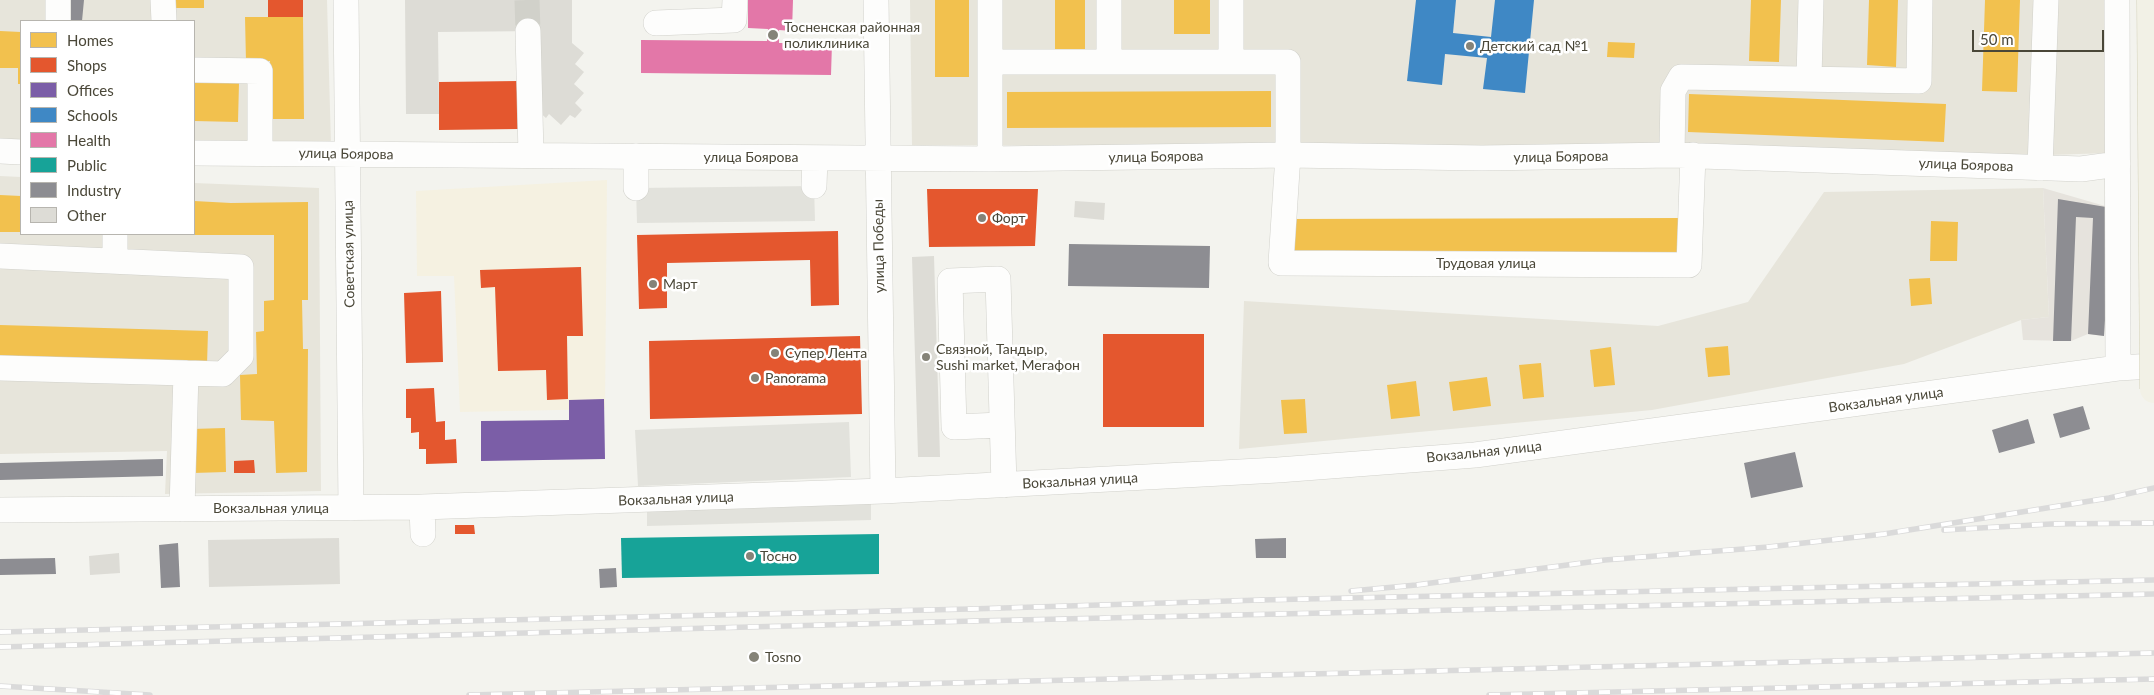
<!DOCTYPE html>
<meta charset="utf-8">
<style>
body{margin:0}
#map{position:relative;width:2154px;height:695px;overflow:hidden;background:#f3f3ee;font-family:Lato,sans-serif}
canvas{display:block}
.legend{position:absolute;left:20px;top:20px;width:175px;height:215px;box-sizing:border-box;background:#fff;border:1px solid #b7b5af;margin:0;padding:6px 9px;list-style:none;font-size:15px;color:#4a4738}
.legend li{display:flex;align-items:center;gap:10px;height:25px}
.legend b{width:25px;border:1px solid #b7b5af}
.scale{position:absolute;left:1972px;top:30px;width:132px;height:22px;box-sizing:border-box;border:2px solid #4a4738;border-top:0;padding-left:6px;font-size:15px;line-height:18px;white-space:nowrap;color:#4a4738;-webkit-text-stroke:4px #fff;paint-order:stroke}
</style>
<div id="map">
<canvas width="2154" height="695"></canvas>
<ul class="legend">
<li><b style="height:14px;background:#f2c14e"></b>Homes</li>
<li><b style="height:14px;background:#e4572e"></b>Shops</li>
<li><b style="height:14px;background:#7b5ea7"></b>Offices</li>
<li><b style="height:14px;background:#3f88c5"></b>Schools</li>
<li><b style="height:14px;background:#e377a8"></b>Health</li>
<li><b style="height:14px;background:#17a398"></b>Public</li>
<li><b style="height:14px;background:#8d8d92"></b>Industry</li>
<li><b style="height:14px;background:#dddcd6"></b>Other</li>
</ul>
<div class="scale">50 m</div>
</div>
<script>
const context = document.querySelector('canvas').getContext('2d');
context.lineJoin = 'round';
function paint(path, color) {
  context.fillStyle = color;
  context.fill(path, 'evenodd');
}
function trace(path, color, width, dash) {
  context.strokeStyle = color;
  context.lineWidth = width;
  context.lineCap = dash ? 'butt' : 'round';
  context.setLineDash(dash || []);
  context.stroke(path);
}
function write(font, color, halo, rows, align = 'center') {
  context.font = font + ' Lato,sans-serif';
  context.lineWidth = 5;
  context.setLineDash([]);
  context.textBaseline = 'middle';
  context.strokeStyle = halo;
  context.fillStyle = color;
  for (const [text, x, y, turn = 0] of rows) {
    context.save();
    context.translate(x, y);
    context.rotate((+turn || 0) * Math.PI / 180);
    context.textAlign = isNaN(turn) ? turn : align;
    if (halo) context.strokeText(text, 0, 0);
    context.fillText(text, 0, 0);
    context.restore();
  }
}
const residential = new Path2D(`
 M0 0H327L331 146 194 145V21H21V143H0Z
 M910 0H2109V153L2019 156 1692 148 912 145Z
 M0 176 21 177V234H194V183L319 188 321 491 165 494 167 451 0 454Z
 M2043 188 2049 317 2021 320 1904 364 1652 410 1239 449 1244 301 1658 326 1748 302 1824 192Z`);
const commercial = new Path2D(`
 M607 180 605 409 460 412 454 276H417L416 191Z`);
const industrial = new Path2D(`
 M2043 188 2112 208 2104 336 2088 334 2071 341 2023 340 2021 320 2049 317Z`);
const parking = new Path2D(`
 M814 186 815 221 637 223 636 188Z
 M849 422 851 477 638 486 635 430Z
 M871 500V520L647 526V505Z`);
const homes = new Path2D(`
 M172 0H204V8H172Z
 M935 0H969V77H935Z
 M1055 0H1085V53H1055Z
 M1174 0H1210V34H1174Z
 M1751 0H1781L1779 62 1749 61Z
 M1869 0H1898L1896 67 1867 65Z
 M1985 0H2020L2017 92 1982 91Z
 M245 17H303L304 119H271L270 61 246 62Z
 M0 31 21 32V84H18V68H0Z
 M1608 42 1635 43 1634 58 1607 57Z
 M194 82 239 83 238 122 194 121Z
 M1271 91V127L1007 128V92Z
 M1689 94 1946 104 1944 142 1688 132Z
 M0 195 21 196V232H0Z
 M194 201 231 203 308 202V300H302L303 349H308L307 472 276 473 274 421 241 420 240 375 257 374 256 332 264 331V301L274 300V235H194Z
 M1680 218 1679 255 1284 253 1286 219Z
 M1931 221 1958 222 1957 261H1930Z
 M1930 278 1932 304 1911 306 1909 279Z
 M0 325 208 331 207 365 0 360Z
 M1728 346 1730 375 1708 377 1705 348Z
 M1611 347 1615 385 1594 387 1590 350Z
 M1541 363 1544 397 1523 399 1519 365Z
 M1487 377 1491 406 1453 411 1449 382Z
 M1416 381 1420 416 1391 419 1387 385Z
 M1305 399 1307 433 1284 434 1281 400Z
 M225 428 226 472 193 473 192 429Z`);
const shops = new Path2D(`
 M268 0H303V17H268Z
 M518 81V129L439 130V82Z
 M927 189H1038L1035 246 929 247Z
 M838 231 839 305 811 306 810 260 667 263V308L639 309 637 235Z
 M581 267 583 336H567L568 399 547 400 546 370 498 371 495 287 481 288 480 270Z
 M441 291 443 362 406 363 404 293Z
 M1103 334H1204V427H1103Z
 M860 336 862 414 650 419 649 341Z
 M434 388 436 422 445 421V440L456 439 457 463 426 464V449H419V432L411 433V418H406V389Z
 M254 460 255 473H234V461Z
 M455 525H474L475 534H455Z`);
const offices = new Path2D(`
 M604 399 605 459 481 461V421L569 420V400Z`);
const schools = new Path2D(`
 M1416 0H1456L1453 33 1491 37 1495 0H1534L1525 93 1483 89 1487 58 1445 54 1442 85 1407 81Z`);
const health = new Path2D(`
 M748 0H793L792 31 779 30V43H832L831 75 641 73V40L767 41 768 29 748 28Z`);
const public = new Path2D(`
 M879 534V574L622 578 621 538Z`);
const industry = new Path2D(`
 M66 0H84L82 21H64Z
 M2058 199 2112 208 2104 336 2088 334 2093 218 2076 217 2071 341H2053Z
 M1069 244 1210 246 1209 288 1068 286Z
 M2083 406 2090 429 2060 438 2053 414Z
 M2028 419 2035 443 1999 453 1992 430Z
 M1795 452 1803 487 1751 498 1744 463Z
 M163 459V476L0 480V463Z
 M1286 538V558H1256L1255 539Z
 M178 543 180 587 161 588 159 545Z
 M55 558 56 574 0 575V559Z
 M616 568 617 587 600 588 599 569Z`);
const building = new Path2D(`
 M405 0H572V43L584 53 575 64 584 72 574 84 584 93 575 103 582 110 575 118 570 115 561 125 549 114 546 118 536 109 539 31 438 32 439 114H406Z
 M1075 201 1105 203 1104 220 1074 217Z
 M934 256 940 457H918L912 257Z
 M339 538 340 584 209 587 208 540Z
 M119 553 120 573 90 575 89 556Z`);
const minorTunnel = new Path2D(`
 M527 0 528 31`);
const minor = new Path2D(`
 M58 0V21
 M163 0 164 21
 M346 0 351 508
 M876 0 883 491
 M2117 0 2118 368
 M656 23 734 20 735 0
 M528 31 531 155
 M990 62H1288V155L1281 263 1689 265 1693 155
 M1109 62V0
 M1231 62V0
 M194 70 260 71V153
 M1809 79 1811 0
 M0 151 21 152
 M194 153 990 159 1288 155 1482 158 1672 155 2081 169 2118 164
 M1672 155 1673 91 1681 77 1919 81 1920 0
 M636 156V188
 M990 159V0
 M2040 168 2046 0
 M814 186 815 158
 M115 234V261
 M0 256 241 267V356L223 374 0 368
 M1001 425 954 427 950 281 998 279 1004 485
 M422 507 423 534
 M182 509 186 373
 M0 510 422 507 883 491 1278 470 1475 455 2118 368 2154 366`);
const rail = new Path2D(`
 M1944 530 2051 524 2154 523
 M1351 591 1416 585 1605 560 1768 547 1884 534 2109 498 2154 488
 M0 632 970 609 1261 600 2154 580
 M0 647 974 621 2154 594
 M0 686 150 695
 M469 695 2154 653
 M1489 695 2154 679`);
const majorBridge = new Path2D(`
 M2151 0 2154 389`);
const markers = [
 [773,35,6,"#858378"],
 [1470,46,5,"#858378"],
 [982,218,5,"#858378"],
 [653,284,5,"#858378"],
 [775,353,5,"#858378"],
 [926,357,5,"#858378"],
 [755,378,5,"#858378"],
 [750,556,5,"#858378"],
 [754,657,6,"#858378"]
];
const poiNames = [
 ["Тосненская районная",784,27],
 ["поликлиника",784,43],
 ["Детский сад №1",1480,46],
 ["Форт",992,218],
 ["Март",663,284],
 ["Связной, Тандыр,",936,349],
 ["Sushi market, Мегафон",936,365],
 ["Супер Лента",785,353],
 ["Panorama",765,378],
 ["Тосно",760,556],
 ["Tosno",765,657]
];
const streetNames = [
 ["улица Боярова",346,154,1],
 ["улица Боярова",751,157],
 ["улица Боярова",1156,157,-1],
 ["улица Боярова",1561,157,-1],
 ["улица Боярова",1966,165,2],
 ["улица Победы",879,246,-91],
 ["Советская улица",349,254,-91],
 ["Трудовая улица",1486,263],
 ["Вокзальная улица",1886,400,-8],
 ["Вокзальная улица",1484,452,-6],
 ["Вокзальная улица",1080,481,-3],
 ["Вокзальная улица",676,499,-2],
 ["Вокзальная улица",271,508]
];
paint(residential, '#e7e5db');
paint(commercial, '#f5f1e1');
paint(industrial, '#e6e3dd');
paint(parking, '#e2e2dc');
paint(homes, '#f2c14e');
paint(shops, '#e4572e');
paint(offices, '#7b5ea7');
paint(schools, '#3f88c5');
paint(health, '#e377a8');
paint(public, '#17a398');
paint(industry, '#8d8d92');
paint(building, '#dddcd6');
trace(minorTunnel, '#d1d1ca', 25, [25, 12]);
trace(minor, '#d1d1cb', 26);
trace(minor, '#fdfdfc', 25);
trace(rail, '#dadada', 5.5);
trace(rail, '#fff', 4, [11]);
trace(majorBridge, '#d5d3bb', 29, []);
trace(majorBridge, '#f2f1e6', 28);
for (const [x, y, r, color] of markers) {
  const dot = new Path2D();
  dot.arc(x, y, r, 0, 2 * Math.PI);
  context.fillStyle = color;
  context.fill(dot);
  trace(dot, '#fff', 2);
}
write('14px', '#4a4738', '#fff', poiNames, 'left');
write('14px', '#4a4738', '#fff', streetNames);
</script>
